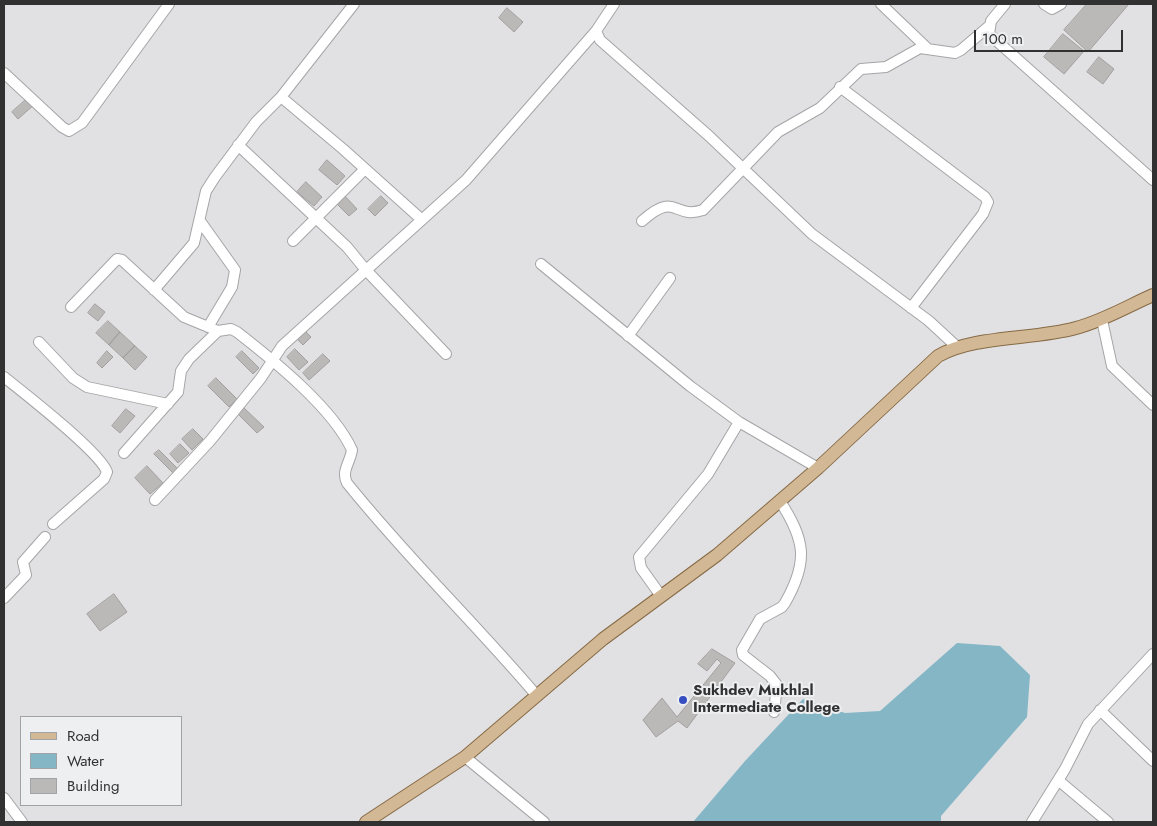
<!DOCTYPE html>
<style>
body{margin:0}
#map{position:relative;width:1157px;height:826px;overflow:hidden;background:#e1e1e3;font-family:Jost,sans-serif}
canvas{display:block}
.frame{position:absolute;inset:0;border:5px solid #313132;pointer-events:none}
.legend{position:absolute;left:20px;top:716px;width:162px;height:90px;box-sizing:border-box;background:#eeeff0;border:1px solid #a2a3a4;margin:0;padding:6px 9px;list-style:none;font-size:15px;color:#313132}
.legend li{display:flex;align-items:center;gap:10px;height:25px}
.legend b{width:25px;border:1px solid #a2a3a4}
.scale{position:absolute;left:974px;top:30px;width:149px;height:22px;box-sizing:border-box;border:2px solid #313132;border-top:0;padding-left:6px;font-size:15px;line-height:18px;white-space:nowrap;color:#313132;-webkit-text-stroke:4px #eeeff0;paint-order:stroke}
</style>
<div id="map">
<canvas width="1157" height="826"></canvas>
<div class="frame"></div>
<ul class="legend">
<li><b style="height:6px;background:#d2b895"></b>Road</li>
<li><b style="height:14px;background:#84b6c6"></b>Water</li>
<li><b style="height:14px;background:#bbb9b8"></b>Building</li>
</ul>
<div class="scale">100 m</div>
</div>
<script>
const context = document.querySelector('canvas').getContext('2d');
context.lineJoin = 'round';
function paint(path, color) {
  context.fillStyle = color;
  context.fill(path, 'evenodd');
}
function trace(path, color, width, dash) {
  context.strokeStyle = color;
  context.lineWidth = width;
  context.lineCap = dash ? 'butt' : 'round';
  context.setLineDash(dash || []);
  context.stroke(path);
}
function write(font, color, halo, rows, align = 'center') {
  context.font = font + ' Jost,sans-serif';
  context.lineWidth = 4;
  context.setLineDash([]);
  context.textBaseline = 'middle';
  context.strokeStyle = halo;
  context.fillStyle = color;
  for (const [text, x, y, turn = 0] of rows) {
    context.save();
    context.translate(x, y);
    context.rotate((+turn || 0) * Math.PI / 180);
    context.textAlign = isNaN(turn) ? turn : align;
    if (halo) context.strokeText(text, 0, 0);
    context.fillText(text, 0, 0);
    context.restore();
  }
}
const water = new Path2D(`
 M957 643 1000 646 1030 675 1027 717 941 816V822H693L745 761 803 699 845 713 880 711Z`);
const building = new Path2D(`
 M1087 4H1129L1088 52 1064 30Z
 M507 8 523 22 514 32 499 18Z
 M1063 34 1084 51 1064 74 1044 57Z
 M1099 57 1114 69 1103 84 1087 72Z
 M29 97 35 104 18 119 12 112Z
 M327 160 345 176 337 185 319 170Z
 M306 182 322 197 314 206 297 192Z
 M343 194 357 209 349 216 335 202Z
 M381 196 388 203 375 216 368 209Z
 M95 304 105 312 98 321 88 313Z
 M108 321 120 332 109 345 96 333Z
 M303 329 311 337 303 345 295 337Z
 M120 332 135 346 123 358 109 345Z
 M135 346 147 357 135 370 123 358Z
 M295 349 308 362 299 370 287 357Z
 M107 351 113 357 102 368 97 363Z
 M242 351 259 368 253 374 236 357Z
 M323 354 330 361 309 380 303 373Z
 M216 378 237 399 229 407 208 386Z
 M244 408 264 427 257 433 238 414Z
 M126 409 135 416 120 433 112 426Z
 M193 429 203 439 192 450 182 439Z
 M180 444 189 453 178 463 170 454Z
 M159 450 178 469 174 474 154 454Z
 M147 466 163 483 150 494 135 478Z
 M114 594 127 612 100 631 87 614Z
 M712 649 735 663 687 728 678 721 656 737 643 720 662 698 677 717 721 663 717 659 707 671 698 664Z`);
const minor = new Path2D(`
 M614 4 596 31 600 40 709 136 812 234 929 321 956 346
 M881 4 926 47
 M1005 4 991 21 989 34 1153 180
 M1044 4 1052 9 1061 4
 M4 73 62 127 69 131 82 123 169 4
 M840 87 985 197 988 202 983 214 911 308
 M281 97 343 149 421 219
 M238 145 347 247 365 269 446 354
 M200 221 235 270 232 287 208 327
 M642 221C677 190 673 220 703 210L778 132 820 108 861 69 886 67 920 48 955 53 961 50 988 27
 M293 241 365 169
 M541 264 690 386 739 422 818 468
 M154 290 194 243 206 191 215 177 256 122 281 97 354 4
 M71 307 117 259 122 260 184 317 218 331
 M1102 320 1112 366 1153 405
 M628 336 670 278
 M39 342 73 378 87 387 168 404
 M4 377C24 393 100 452 107 472L104 479 53 524
 M124 453 178 392 181 371 189 359 218 331 231 329 237 332C273 360 333 408 352 450 350 463 341 471 347 483 407 558 476 624 537 696
 M155 500 210 441 261 378 282 346 466 180 596 31
 M661 596 641 568 639 557 708 474 739 422
 M4 598 26 575 23 562 45 537
 M1100 710 1153 761
 M774 712 777 685 770 676 743 655 742 650 760 619 782 607 785 603C809 561 805 540 780 501
 M465 757 544 822
 M1058 780 1108 822
 M4 798 22 822
 M1032 822 1065 769 1088 724 1153 654`);
const major = new Path2D(`
 M366 822 465 757 603 639 717 555 818 468 938 356C975 335 1033 340 1076 328 1103 321 1128 306 1153 295`);
const markers = [
 [683,700,5,"#364ec0"]
];
const poiNames = [
 ["Sukhdev Mukhlal",693,691],
 ["Intermediate College",693,708]
];
paint(water, '#84b6c6');
paint(building, '#bbb9b8');
trace(building, '#a2a09f', 1);
trace(minor, '#a5a5a7', 12);
trace(major, '#866a45', 14);
trace(minor, '#fff', 10);
trace(major, '#d2b895', 12);
for (const [x, y, r, color] of markers) {
  const dot = new Path2D();
  dot.arc(x, y, r, 0, 2 * Math.PI);
  context.fillStyle = color;
  context.fill(dot);
  trace(dot, '#eeeff0', 2);
}
write('bold 15px', '#313132', '#eeeff0', poiNames, 'left');
</script>
